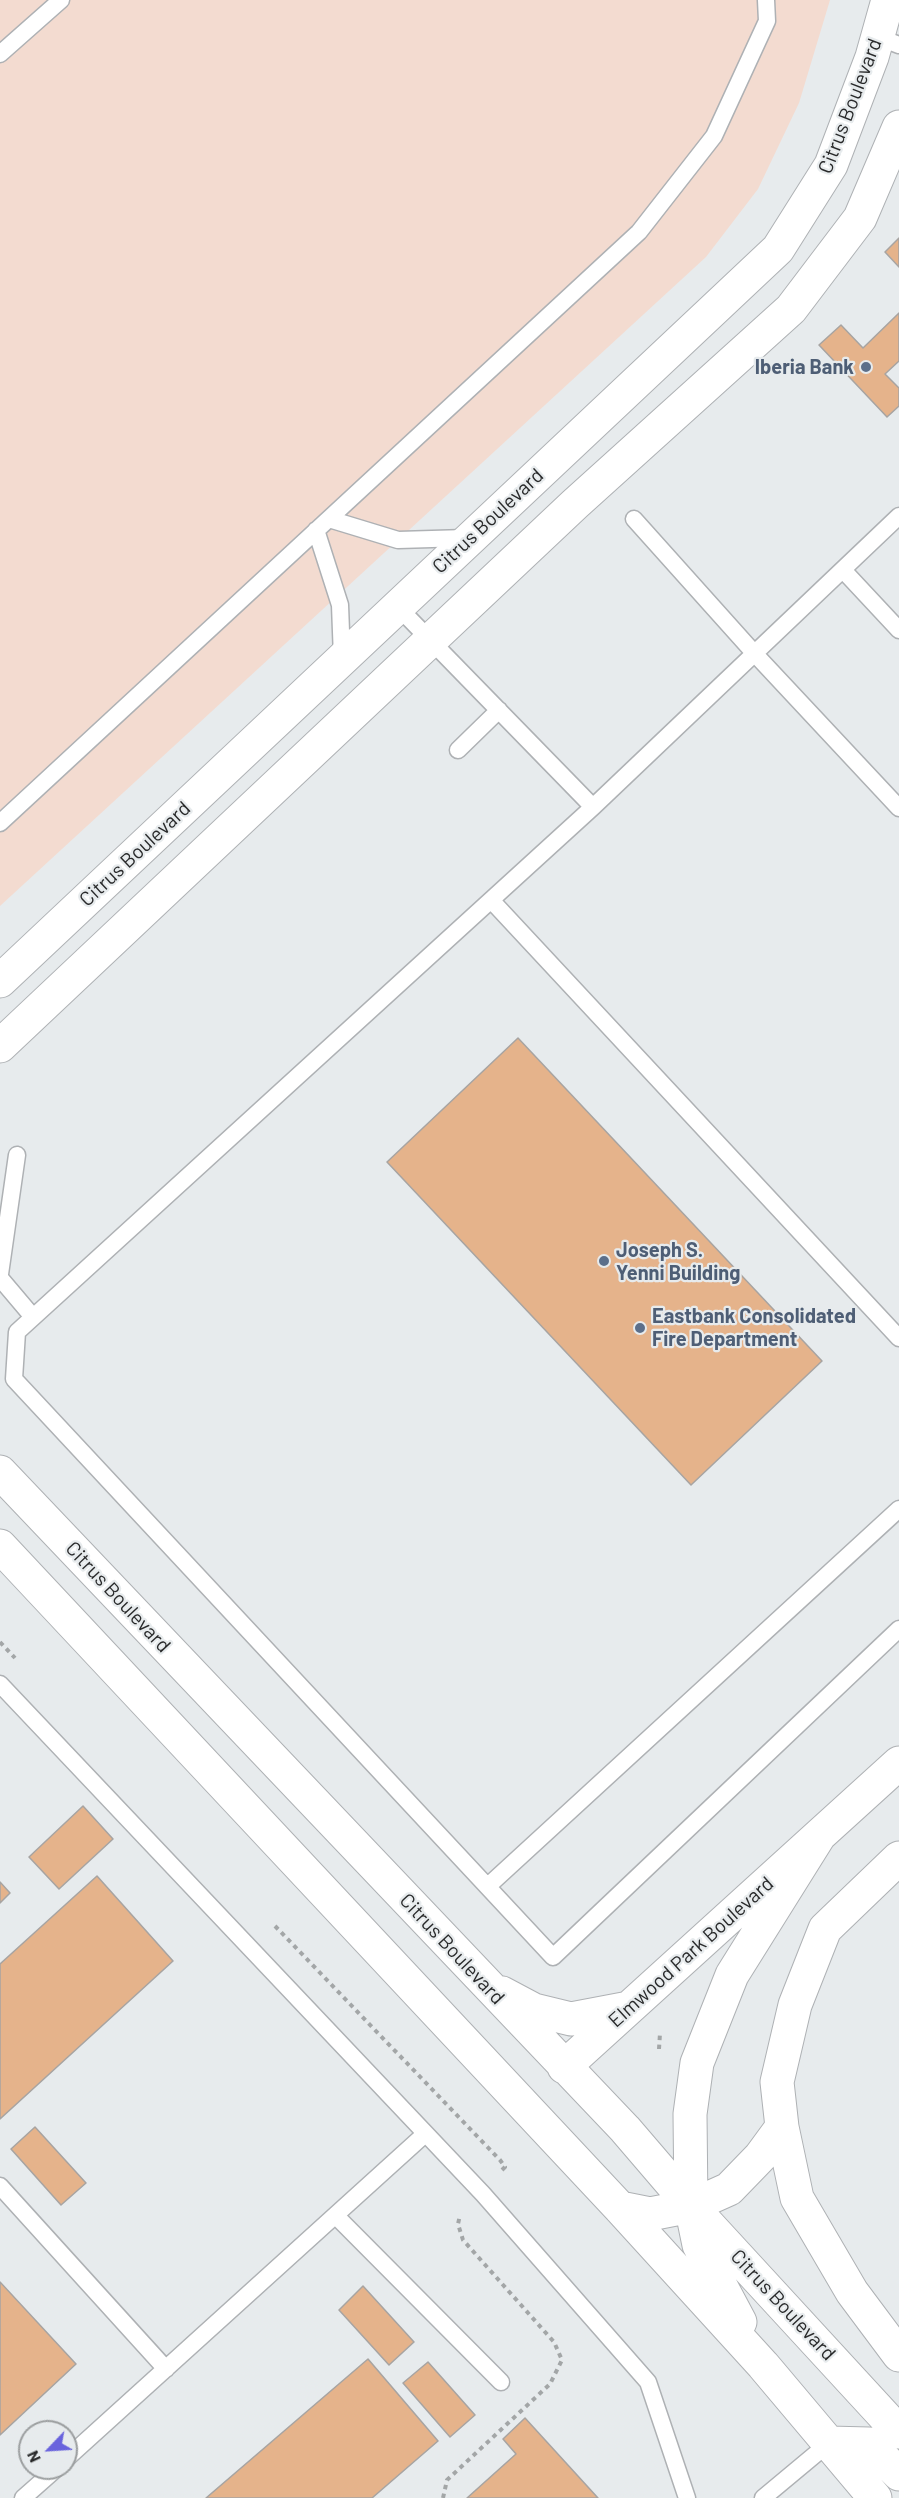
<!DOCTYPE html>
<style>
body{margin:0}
#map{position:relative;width:899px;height:2498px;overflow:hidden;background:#e7ebed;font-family:Barlow,sans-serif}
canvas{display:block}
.north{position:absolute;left:18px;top:2420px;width:60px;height:60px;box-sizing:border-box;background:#e7ebed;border:2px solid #9b9e9f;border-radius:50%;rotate:245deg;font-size:16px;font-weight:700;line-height:24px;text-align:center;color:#292a2b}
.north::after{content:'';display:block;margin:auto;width:21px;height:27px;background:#6963dd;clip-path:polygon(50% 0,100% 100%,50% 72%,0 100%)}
</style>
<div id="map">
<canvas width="899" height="2498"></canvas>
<div class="north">N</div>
</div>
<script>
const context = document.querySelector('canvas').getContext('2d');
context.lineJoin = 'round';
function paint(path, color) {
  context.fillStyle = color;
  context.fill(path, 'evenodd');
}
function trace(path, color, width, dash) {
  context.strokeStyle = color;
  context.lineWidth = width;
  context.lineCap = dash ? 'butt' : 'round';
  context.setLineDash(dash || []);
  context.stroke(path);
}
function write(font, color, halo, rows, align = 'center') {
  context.font = font + ' Barlow,sans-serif';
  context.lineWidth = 4.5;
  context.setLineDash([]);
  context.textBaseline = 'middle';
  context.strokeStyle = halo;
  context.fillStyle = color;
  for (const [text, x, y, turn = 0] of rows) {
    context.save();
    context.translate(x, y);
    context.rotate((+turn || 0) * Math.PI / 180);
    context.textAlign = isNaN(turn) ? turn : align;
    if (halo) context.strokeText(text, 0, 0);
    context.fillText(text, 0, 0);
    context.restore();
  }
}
const commercial = new Path2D(`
 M0 0H830L799 103 758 189 706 257 0 906Z`);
const building = new Path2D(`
 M899 238V267L885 252Z
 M899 313V361L885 374 899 388V406L887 417 819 345 841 325 863 348Z
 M518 1038 822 1361 691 1485 387 1162Z
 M83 1806 113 1839 59 1889 29 1857Z
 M97 1876 173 1961 0 2119V1964Z
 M0 1882 10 1893 0 1903Z
 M35 2127 86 2183 61 2205 11 2149Z
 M0 2282 76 2364 0 2435Z
 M363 2286 414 2342 389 2365 339 2310Z
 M368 2359 438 2441 372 2498H206Z
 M428 2362 475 2415 450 2437 403 2383Z
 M525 2418 598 2498H467L516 2454 503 2439Z`);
const path = new Path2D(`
 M0 1642 15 1658
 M275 1926 500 2160 505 2167 502 2170
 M659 2049 660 2033
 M443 2498 447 2480 550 2384 562 2360 554 2342 463 2240 458 2224 460 2215`);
const service = new Path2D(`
 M878 37 899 45
 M0 54 61 0
 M899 516 593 807 17 1332 14 1379 553 1957 899 1629
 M329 519 398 540 466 538
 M634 519 755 654 899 808
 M316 530 340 605 342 658
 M843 570 899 630
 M397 606 593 807
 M458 750 499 710
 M0 823 639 232 714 136 767 21 766 0
 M491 900 899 1338
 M0 1274 17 1155
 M0 1278 33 1317
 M0 1684 483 2194 648 2382 687 2498
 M488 1886 899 1509
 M0 2186 166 2369
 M336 2216 501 2382
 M66 2459 425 2134
 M23 2498 57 2468
 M763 2498 829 2443`);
const tertiary = new Path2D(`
 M0 981 778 249 831 165 872 57 888 0
 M0 1046 575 504 791 309 860 218 899 127
 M0 1472 625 2129 691 2206 899 2432
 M0 1546 620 2208 763 2365 875 2498
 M899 1858 825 1929 795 2005 777 2082 782 2127 797 2198 852 2292 899 2355
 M502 1993 534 2010 571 2019 629 2008
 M564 2067 899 1763
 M620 2208 650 2214 691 2206 729 2189 760 2157 782 2127
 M740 2322 699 2245 691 2206 690 2114 697 2063 732 1975 819 1836
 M829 2443 869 2444 899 2474`);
const markers = [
 [866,367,6,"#5c6f8a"],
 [604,1261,6,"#5c6f8a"],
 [640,1328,6,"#5c6f8a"]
];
const streetNames = [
 ["Citrus Boulevard",850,106,-69],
 ["Citrus Boulevard",488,521,-43],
 ["Citrus Boulevard",135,854,-43],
 ["Citrus Boulevard",118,1597,47],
 ["Citrus Boulevard",452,1949,47],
 ["Elmwood Park Boulevard",691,1952,-42],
 ["Citrus Boulevard",783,2305,47]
];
const serviceNames = [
 ["Iberia Bank",854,367,"right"],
 ["Joseph S.",616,1250],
 ["Yenni Building",616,1273],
 ["Eastbank Consolidated",652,1316],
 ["Fire Department",652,1339]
];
paint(commercial, '#f3dbd0');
paint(building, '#e5b38b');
trace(building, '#a7a4a2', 1.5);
trace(service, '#aeb1b4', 19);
trace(tertiary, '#aeb1b4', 35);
trace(path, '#a3a6a7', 4, [4.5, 4.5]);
trace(service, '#fff', 16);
trace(tertiary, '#fff', 33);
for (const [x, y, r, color] of markers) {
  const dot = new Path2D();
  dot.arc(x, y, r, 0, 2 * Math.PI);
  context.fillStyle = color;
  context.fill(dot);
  trace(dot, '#e7ebed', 2);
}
write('20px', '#292a2b', '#e7ebed', streetNames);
write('bold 20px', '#4e5e75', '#e7ebed', serviceNames, 'left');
</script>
